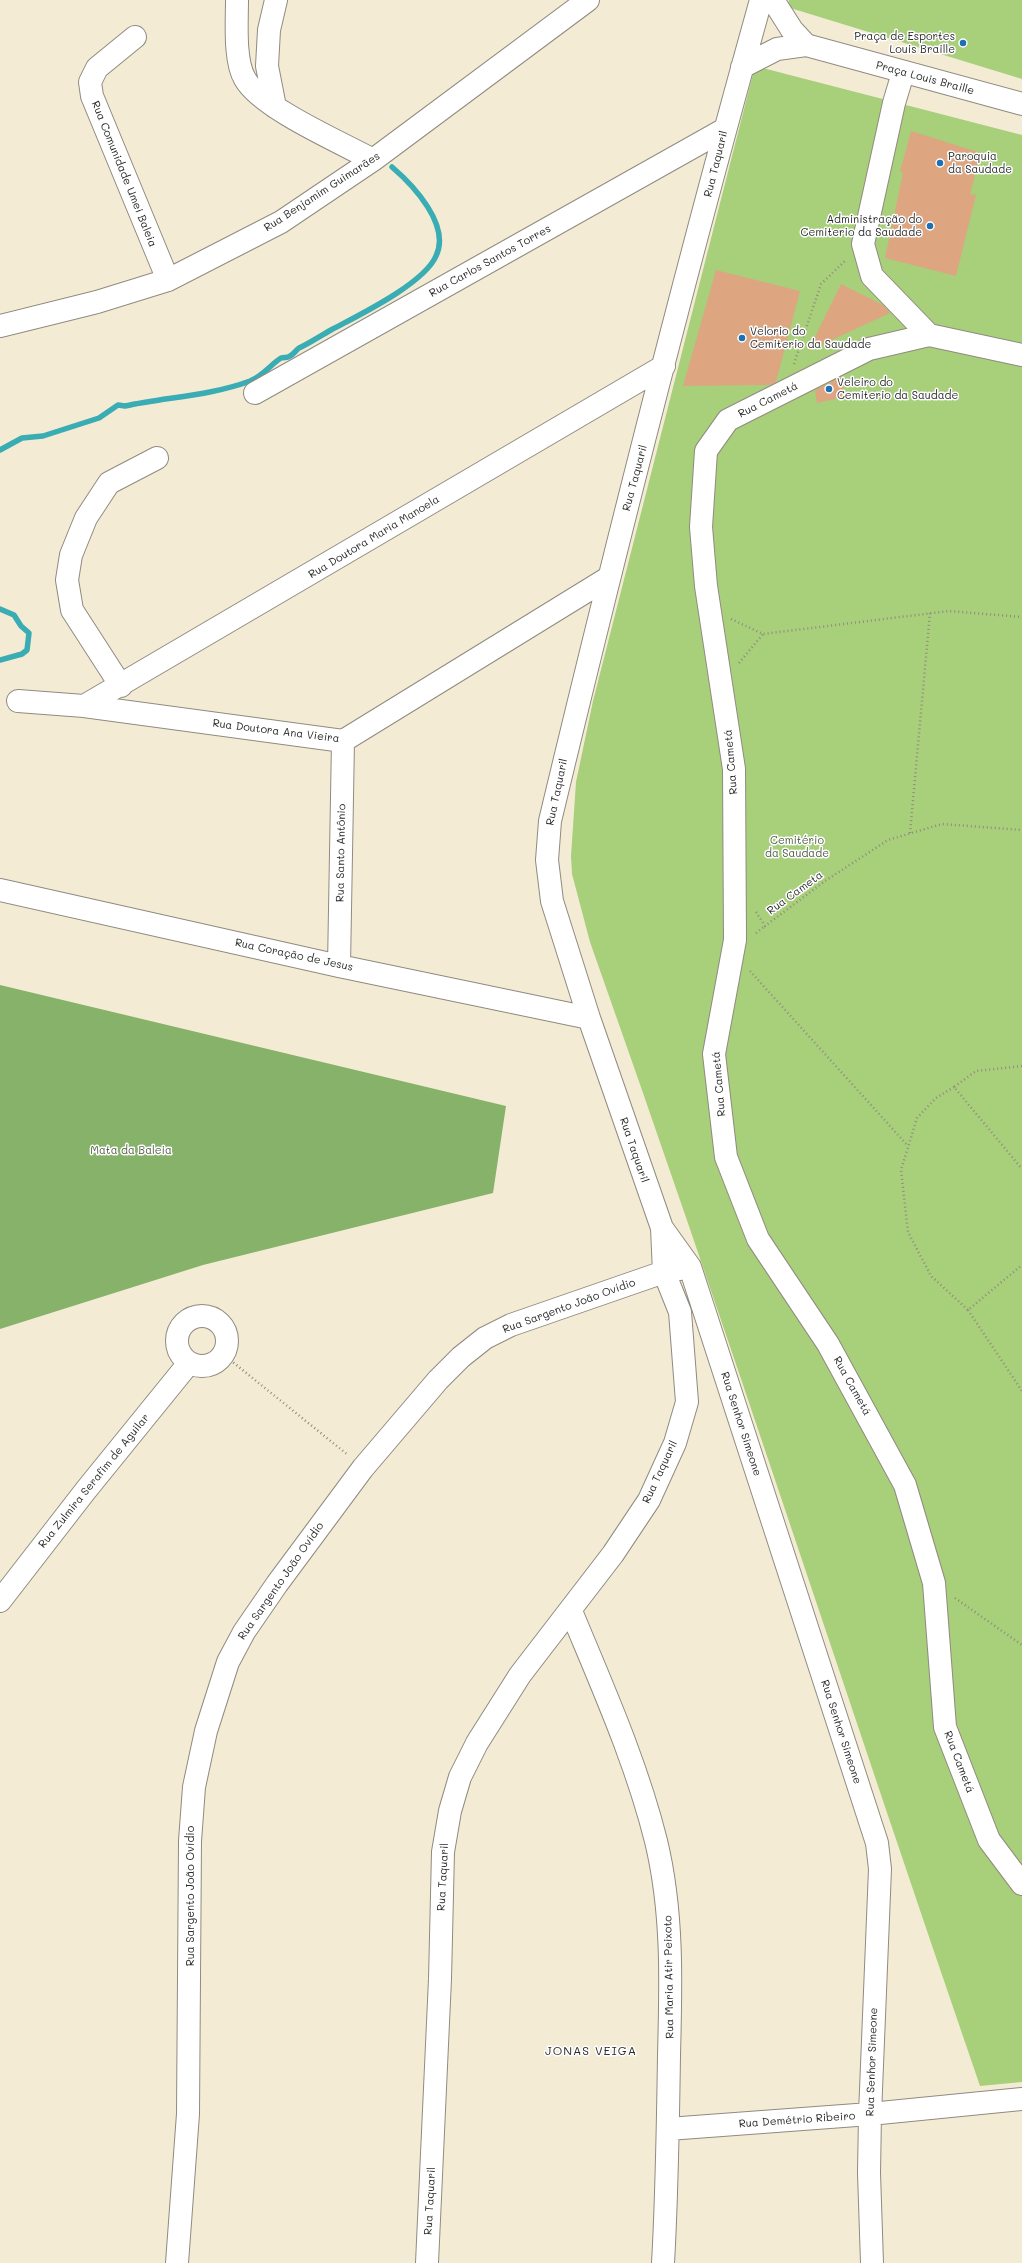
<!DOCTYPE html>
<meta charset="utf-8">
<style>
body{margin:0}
canvas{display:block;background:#f4ebd5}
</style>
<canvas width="1022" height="2263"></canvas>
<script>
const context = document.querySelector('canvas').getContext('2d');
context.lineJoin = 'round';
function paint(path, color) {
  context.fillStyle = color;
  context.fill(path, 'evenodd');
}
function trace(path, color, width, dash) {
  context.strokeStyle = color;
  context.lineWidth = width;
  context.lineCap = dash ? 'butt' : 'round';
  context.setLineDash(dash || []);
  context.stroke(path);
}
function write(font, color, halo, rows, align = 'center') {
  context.font = font + ' Mali,sans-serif';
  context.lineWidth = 3;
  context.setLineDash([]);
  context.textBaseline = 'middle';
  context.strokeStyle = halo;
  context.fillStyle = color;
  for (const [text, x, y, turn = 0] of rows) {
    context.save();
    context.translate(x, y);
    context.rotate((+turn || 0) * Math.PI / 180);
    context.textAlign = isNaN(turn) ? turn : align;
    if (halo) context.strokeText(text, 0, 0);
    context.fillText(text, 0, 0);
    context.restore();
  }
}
const green = new Path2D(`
 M789 0H1022V79L787 7Z
 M755 66 1022 135V2082L980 2086C849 1705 725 1322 590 942L572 874 571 856 576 782 593 701Z`);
const forest = new Path2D(`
 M0 985 506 1106 493 1193 203 1265 0 1329Z`);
const stream = new Path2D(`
 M0 450 22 438 43 436 99 418 118 405 125 406C166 397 210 396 250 381 264 375 270 365 281 358 284 357 288 358 290 356 294 354 296 350 299 348 310 343 320 336 331 330 357 316 424 284 436 256 451 225 413 185 392 167
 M0 609 14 615 21 626 29 633 27 650 22 654 0 660`);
const building = new Path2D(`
 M911 131 981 153 970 194 976 195 956 276 885 258 903 173 900 172Z
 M716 270 800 291 776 382 770 385 683 386Z
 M841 284 883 305 890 313 808 351Z
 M843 376 844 397 817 403 815 390Z`);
const path = new Path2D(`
 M794 364 821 284 846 260
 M731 619 763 634 949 611 1022 617
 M739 663 763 634
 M910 833 930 613
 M756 912 765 926 825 881 888 840 942 824 1022 830
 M756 933 765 926
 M750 971 908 1146
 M1022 1066 976 1071 954 1087 1022 1169
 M954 1087 936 1098 917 1118 901 1170 908 1232 931 1276 968 1310 1022 1265
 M968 1310 1022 1391
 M224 1355 348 1455
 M955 1598 1022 1645`);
const minor = new Path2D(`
 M237 0C237 21 234 61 245 79 261 108 342 143 373 160
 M773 0 792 30 806 45
 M135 37 97 68 90 82 92 96 168 280
 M742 67 777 49 806 45 1022 104
 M903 73 894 103 863 244 872 276 929 335
 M275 107 267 66 269 30 276 0
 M0 326 97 302 168 280 281 222 373 160 588 0
 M1022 355 929 335 869 349 728 420 706 451 701 527 706 586 734 769 735 940 714 1054 726 1157 758 1239 828 1344 905 1485 934 1583 945 1727 989 1840 1022 1884
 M255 393 725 129
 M121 686 72 610 67 580 71 555 86 518 109 483 157 458
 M18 701 84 706 343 741 608 578
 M84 706 664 366
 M0 890 339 966 589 1018
 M339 966 343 741
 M662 1228 690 1267 877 1843 880 1869 870 2114 869 2173 872 2263
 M177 1341a25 25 0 1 1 50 0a25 25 0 1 1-50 0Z
 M0 1601 86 1490 189 1363
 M571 1611C602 1686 636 1761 656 1841 673 1911 671 1983 669 2055 668 2124 667 2194 663 2263
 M668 2129 870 2114 1022 2099
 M177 2263 188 2114 190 1841 194 1787 206 1731 228 1662 244 1632 277 1584 363 1468 438 1380 461 1357 485 1338 511 1325 664 1272 690 1267
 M427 2263 440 1979 443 1852 450 1811 460 1777 477 1743 520 1675 613 1554 649 1500 675 1443 687 1402 680 1312 664 1272 662 1228 589 1018 552 901 547 860 550 821C616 546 685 272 761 0`);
const markers = [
 [963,43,4,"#1f6fb2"],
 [940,163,4,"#1f6fb2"],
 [930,226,4,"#1f6fb2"],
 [742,338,4,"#1f6fb2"],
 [829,389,4,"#1f6fb2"]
];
const poiNames = [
 ["Praça de Esportes",955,37,"right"],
 ["Louis Braille",955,50,"right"],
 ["Paroquia",948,157],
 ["da Saudade",948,170],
 ["Administração do",922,220,"right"],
 ["Cemiterio da Saudade",922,233,"right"],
 ["Velorio do",750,332],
 ["Cemiterio da Saudade",750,345],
 ["Veleiro do",837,383],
 ["Cemiterio da Saudade",837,396]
];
const streetNames = [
 ["Praça Louis Braille",925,78,15],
 ["Rua Taquaril",716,164,-76],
 ["Rua Comunidade Umei Baleia",124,174,68],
 ["Rua Benjamim Guimarães",322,192,-33],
 ["Rua Carlos Santos Torres",490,261,-29],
 ["Rua Cametá",768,400,-27],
 ["Rua Taquaril",635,478,-75],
 ["Rua Doutora Maria Manoela",374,537,-31],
 ["Rua Doutora Ana Vieira",276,731,7],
 ["Rua Cametá",731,762,-95],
 ["Rua Taquaril",557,792,-78],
 ["Rua Santo Antônio",341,853,-89],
 ["Rua Cameta",795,893,-36],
 ["Rua Coração de Jesus",294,955,12],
 ["Rua Cametá",719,1084,-95],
 ["Rua Taquaril",634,1150,71],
 ["Rua Sargento João Ovídio",569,1306,-20],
 ["Rua Cametá",852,1386,61],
 ["Rua Senhor Simeone",741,1424,72],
 ["Rua Taquaril",660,1472,-65],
 ["Rua Zulmira Serafim de Aguilar",94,1481,-51],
 ["Rua Sargento João Ovídio",281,1581,-55],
 ["Rua Senhor Simeone",841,1732,72],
 ["Rua Cametá",959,1762,69],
 ["Rua Taquaril",443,1877,-87],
 ["Rua Sargento João Ovídio",191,1896,-90],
 ["Rua Maria Atir Peixoto",669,1977,-91],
 ["Rua Senhor Simeone",872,2062,-88],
 ["Rua Demétrio Ribeiro",797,2120,-4],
 ["Rua Taquaril",430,2201,-87]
];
const parkNames = [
 ["Cemitério",797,841],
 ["da Saudade",797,854],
 ["Mata da Baleia",131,1151]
];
const neighbourhoodNames = [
 ["JONAS VEIGA",591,2051]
];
paint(green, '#a8cf7a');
paint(forest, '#86b26a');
trace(stream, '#3aacb3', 5.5);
paint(building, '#dda680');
trace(minor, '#908b80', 24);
trace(path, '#908b80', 2.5, [1, 3]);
trace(minor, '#fff', 22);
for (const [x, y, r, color] of markers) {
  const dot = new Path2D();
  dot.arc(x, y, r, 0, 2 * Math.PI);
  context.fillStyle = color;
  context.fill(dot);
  trace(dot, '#fff', 1.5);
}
write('11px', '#2b2b2b', '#fff', poiNames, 'left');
write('11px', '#2b2b2b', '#fff', streetNames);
write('11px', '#505c43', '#fff', parkNames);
context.letterSpacing = '1px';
write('12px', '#2b2b2b', '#fff', neighbourhoodNames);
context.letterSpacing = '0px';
</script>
